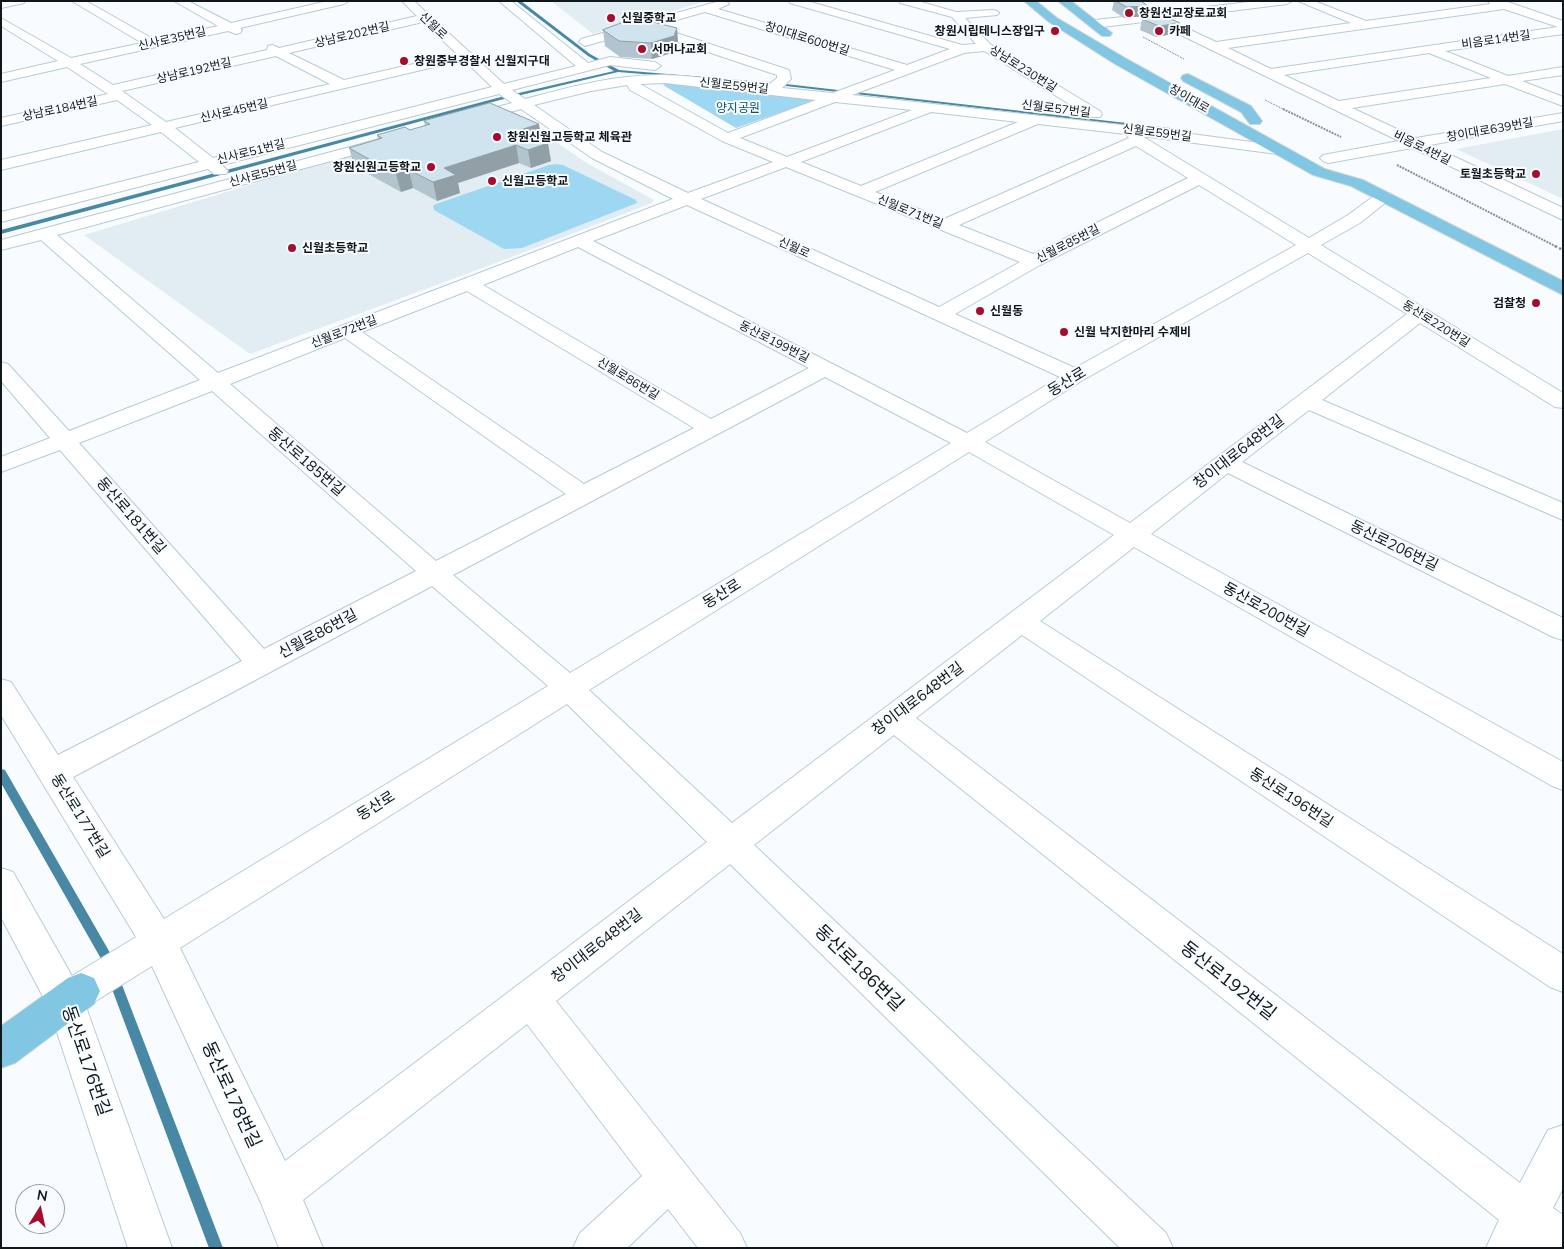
<!DOCTYPE html>
<meta charset="utf-8">
<style>
body{margin:0}
#map{position:relative;width:1564px;height:1249px;overflow:hidden;background:#f8fcfe;font-family:Mulish,sans-serif}
canvas{display:block}
.frame{position:absolute;inset:0;border:2px solid #0f171a;pointer-events:none}
.north{position:absolute;left:15px;top:1184px;width:50px;height:50px;box-sizing:border-box;background:#f8fcfe;border:1px solid #9ba0a3;border-radius:50%;rotate:10deg;font-size:14px;font-weight:700;line-height:20px;text-align:center;color:#0f171a}
.north::after{content:'';display:block;margin:auto;width:18px;height:22px;background:#a60c2c;clip-path:polygon(50% 0,100% 100%,50% 72%,0 100%)}
</style>
<div id="map">
<canvas width="1564" height="1249"></canvas>
<div class="frame"></div>
<div class="north">N</div>
</div>
<script>
const context = document.querySelector('canvas').getContext('2d');
context.lineJoin = 'round';
function paint(path, color) {
  context.fillStyle = color;
  context.fill(path, 'evenodd');
}
function trace(path, color, width, dash) {
  context.strokeStyle = color;
  context.lineWidth = width;
  context.lineCap = dash ? 'butt' : 'round';
  context.setLineDash(dash || []);
  context.stroke(path);
}
function write(font, color, halo, rows, align = 'center') {
  context.font = font + ' Mulish,"Noto Sans KR",sans-serif';
  context.lineWidth = 4;
  context.setLineDash([]);
  context.textBaseline = 'middle';
  context.strokeStyle = halo;
  context.fillStyle = color;
  for (const [text, x, y, turn = 0] of rows) {
    context.save();
    context.translate(x, y);
    context.rotate((+turn || 0) * Math.PI / 180);
    context.textAlign = isNaN(turn) ? turn : align;
    if (halo) context.strokeText(text, 0, 0);
    context.fillText(text, 0, 0);
    context.restore();
  }
}
const built = new Path2D(`
 M551 1H707L593 34Z
 M508 112H514L585 162 654 200 652 203 504 260 250 354 84 235 329 161Z
 M1563 129V199L1456 149Z`);
const green = new Path2D(`
 M673 82 819 99 736 128 663 85Z
 M557 164 563 165 636 200 637 203 522 248 504 249 434 210 433 206 436 204 549 165Z`);
const stream = new Path2D(`
 M516 1H521L590 54 619 70 777 83 1179 129 1181 130 1179 131 777 85 618 72 500 100 1 234V230L497 98 614 71 588 56Z
 M1 769 5 770 109 951 223 1248H209L100 957 1 783Z`);
const pathFar2 = new Path2D(`
 M1143 37 1184 59
 M1265 100 1285 110`);
const pathFar1 = new Path2D(`
 M1283 109 1341 137
 M1397 165 1557 247`);
const path = new Path2D(`
 M1555 246 1563 250`);
const minor = new Path2D(`
 M25 1 24 3 1 8V2Z
 M72 1H86L155 40 218 26 174 1H188L231 23 328 1H349L344 4 240 28 242 30 240 33 236 34 228 31 80 64 113 85 267 50 268 46 272 45 279 48 417 16 402 1H414L504 84 576 66 499 1H511L588 63 610 57 655 62 661 66 655 70 610 65 512 90 525 99C570 87 617 74 664 75 698 76 733 82 767 86L777 78V75L642 30 585 46 579 42 581 39 720 1 727 2 729 4 718 9 907 65 950 49 790 3 789 1H807L962 45 976 44 952 17 900 3 899 1H918L956 12 993 10 997 11 999 13 997 15 965 18 990 44 1100 111 1102 114 1100 117H1090L984 51 964 53 852 95 1131 126 1282 146 1285 149 1282 152 1277 154 1142 136 1309 238 1348 215 1378 193H1390L1392 196 1390 199 1360 223 1321 245 1563 393V408L1555 407 1420 323 1322 400 1563 503V520L1309 410 1242 462 1563 618V640L1553 637 1228 473 1151 534 1563 762V790L1552 786 1134 547 1040 621 1563 954V992L1550 987 1022 635 916 718 1520 1183 1548 1130 1563 1125V1188L1553 1208 1563 1215V1248H1486L1499 1220 894 735 754 845 1166 1233 1173 1248H1120L730 864 556 1001 740 1233 747 1248H698L668 1209 627 1248H573L580 1233 642 1176 527 1024 303 1200 323 1248H279L261 1203 152 966 86 1007 172 1248H128L49 1008 1 917V868L13 872 72 976 136 937 1 715V679L11 682 58 755 242 661 60 450 1 472V457L50 438 1 381V362L8 364 69 431 200 380 41 240 1 250V240L380 139H390L392 142 390 145 57 235 218 373 673 199 592 158 521 109 470 123 465 122 463 119 465 116 512 103 499 94 222 165 228 171 226 174H214L208 169 1 222V212L199 162 161 132 1 170V160L152 125 117 100 1 126V118L108 94 67 67 1 82V74L58 61 1 26V18L71 58 142 43ZM705 12 895 70 833 93 782 88 791 79 789 70 655 26ZM423 22 457 54 344 80 289 53ZM276 56 330 84 166 122 122 91ZM464 60 492 87 213 158 175 128ZM665 83 816 100 728 133 640 84ZM627 85 630 90 722 141 773 162 688 193 602 152 534 105 591 91ZM835 102 912 110 787 157 740 138ZM931 112 1018 122 861 186 801 162ZM1038 124 1126 134 1129 138 944 219 875 192ZM1136 146 1188 178 1033 254 959 225ZM786 167 1020 262 939 307 701 199ZM1199 185 1296 245 1075 368 955 314 1040 265ZM687 205 1060 377 967 433 593 241ZM578 247 809 368 711 419 483 285ZM1308 253 1407 314 1130 523 985 442 1083 380ZM467 291 694 428 584 484 362 332ZM345 338 566 494 436 561 230 384ZM825 377 951 443 570 673 453 575ZM212 391 416 571 264 649 79 443ZM969 452 1114 535 732 823 589 690ZM432 586 548 686 164 919 73 777ZM567 704 707 842 285 1161 180 948Z
 M1126 1H1139L1156 13 1257 1H1292L1287 4 1167 19 1216 42 1351 23 1298 1H1314L1366 21 1490 4 1488 1H1505L1563 21V34L1445 51 1508 76 1563 67V75L1522 81 1563 97V106L1505 84 1352 108 1416 138 1563 113V121L1430 145 1563 208V220L1412 148 1328 163 1323 161 1320 158 1323 155 1399 141 1152 21 1094 28 1088 24 1094 20 1143 15ZM1504 9 1558 27 1271 69 1228 48ZM1429 53 1491 78 1339 101 1284 75Z`);
const major = new Path2D(`
 M1024 1H1036L1057 18 1125 58 1325 169 1363 180 1563 281V295L1351 186 1313 175 1115 64 1049 22Z
 M1058 1H1071L1112 33 1110 36H1102Z
 M1188 74 1251 106 1262 121 1260 124H1250L1241 112 1183 81 1181 78 1183 75Z
 M81 973 94 978 100 991 94 1004 15 1063 1 1068V1026L68 978Z`);
const wall = new Path2D(`
 M1114 1H1141L1148 6 1146 16 1124 18 1112 10Z
 M1142 19 1178 33 1156 37 1140 30Z
 M677 28 678 43 675 52 652 59 620 57 605 46 603 30Z
 M424 121 542 140 551 161 531 168 519 163 458 183 460 193 437 201 413 188 401 192 354 166 349 148 378 140 377 135 410 130 425 126Z`);
const shadedWall = new Path2D(`
 M1148 6 1146 16 1124 18 1127 7Z
 M1180 23 1178 33 1156 37 1159 26Z
 M677 28 678 43 675 52 652 59 651 43Z
 M539 124 542 142 523 148 520 130Z
 M548 143 551 161 531 168 528 150Z
 M516 145 519 163 458 183 460 193 437 201 433 182 444 168Z
 M409 170 413 188 401 192 396 174Z`);
const building = new Path2D(`
 M1116 1H1141L1148 6 1127 7Z
 M1164 16 1180 23 1159 26 1142 19Z
 M624 22H653L677 28 674 36 651 43 619 41 603 30Z
 M490 103 539 124 520 130 548 143 528 150 516 145 444 168 456 175 433 182 409 170 396 174 349 148 382 138 377 135 405 127 410 130 430 124 424 121Z`);
const markers = [
 [1129,13,5,"#a60c2c"],
 [611,18,5,"#a60c2c"],
 [1055,31,5,"#a60c2c"],
 [1159,31,5,"#a60c2c"],
 [642,49,5,"#a60c2c"],
 [404,61,5,"#a60c2c"],
 [497,137,5,"#a60c2c"],
 [431,167,5,"#a60c2c"],
 [1536,174,5,"#a60c2c"],
 [492,181,5,"#a60c2c"],
 [292,248,5,"#a60c2c"],
 [1536,303,5,"#a60c2c"],
 [980,311,5,"#a60c2c"],
 [1064,332,5,"#a60c2c"]
];
const farPoinames = [
 ["창원선교장로교회",1139,13],
 ["신월중학교",621,18],
 ["창원시립테니스장입구",1045,31,"right"],
 ["카페",1169,31],
 ["서머나교회",652,49],
 ["창원중부경찰서 신월지구대",414,61],
 ["창원신월고등학교 체육관",507,137],
 ["창원신원고등학교",421,167,"right"],
 ["토월초등학교",1526,174,"right"],
 ["신월고등학교",502,181],
 ["신월초등학교",302,248],
 ["검찰청",1526,303,"right"],
 ["신월동",990,311],
 ["신월 낙지한마리 수제비",1074,332]
];
const farStreetnames = [
 ["신월로",433,26,43],
 ["상남로202번길",352,35,-13],
 ["신사로35번길",172,39,-13],
 ["창이대로600번길",807,39,17],
 ["비음로14번길",1496,40,-8],
 ["상남로230번길",1023,69,32],
 ["상남로192번길",194,71,-13],
 ["신월로59번길",734,86,6],
 ["창이대로",1189,99,30],
 ["상남로184번길",60,109,-12],
 ["신월로57번길",1056,109,7],
 ["신사로45번길",234,111,-13],
 ["창이대로639번길",1490,130,-10],
 ["신월로59번길",1157,133,7],
 ["비음로4번길",1422,148,26],
 ["신사로51번길",251,152,-14],
 ["신사로55번길",263,174,-15],
 ["신월로71번길",910,212,22],
 ["신월로85번길",1068,244,-27],
 ["신월로",794,248,24],
 ["동산로220번길",1436,324,32],
 ["신월로72번길",344,332,-21],
 ["동산로199번길",774,342,27],
 ["신월로86번길",628,379,31]
];
const farParknames = [
 ["양지공원",738,108]
];
const streetNames = [
 ["동산로",1067,382,-31],
 ["창이대로648번길",1239,452,-38],
 ["동산로185번길",306,462,41],
 ["동산로181번길",131,516,49],
 ["동산로206번길",1394,546,26],
 ["동산로",722,594,-32],
 ["동산로200번길",1266,610,29],
 ["신월로86번길",318,634,-28],
 ["창이대로648번길",918,699,-37],
 ["동산로196번길",1291,798,33],
 ["동산로",376,806,-32],
 ["동산로177번길",80,816,58],
 ["창이대로648번길",597,946,-38]
];
const nearStreetnames = [
 ["동산로186번길",859,968,44],
 ["동산로192번길",1228,981,38],
 ["동산로176번길",86,1061,71],
 ["동산로178번길",231,1095,65]
];
paint(built, '#e2edf3');
paint(green, '#9ed7f2');
paint(stream, '#4888a5');
trace(minor, '#b7cbd5', 2);
trace(major, '#d4d5d6', 2);
trace(pathFar2, '#8c9294', 1, [2, 1]);
trace(pathFar1, '#8c9294', 2, [2, 1]);
trace(path, '#8c9294', 2.5, [2.5, 2]);
paint(minor, '#fff');
paint(major, '#81c7e3');
paint(wall, '#b2c4cd');
paint(shadedWall, '#91a0a7');
paint(building, '#cfe4ee');
trace(building, '#91a0a7', 1);
for (const [x, y, r, color] of markers) {
  const dot = new Path2D();
  dot.arc(x, y, r, 0, 2 * Math.PI);
  context.fillStyle = color;
  context.fill(dot);
  trace(dot, '#f8fcfe', 2);
}
write('bold 12px', '#0f171a', '#f8fcfe', farPoinames, 'left');
write('12px', '#0f171a', '#f8fcfe', farStreetnames);
write('12px', '#08536e', '#f8fcfe', farParknames);
write('15px', '#0f171a', '#f8fcfe', streetNames);
write('18px', '#0f171a', '#f8fcfe', nearStreetnames);
</script>
